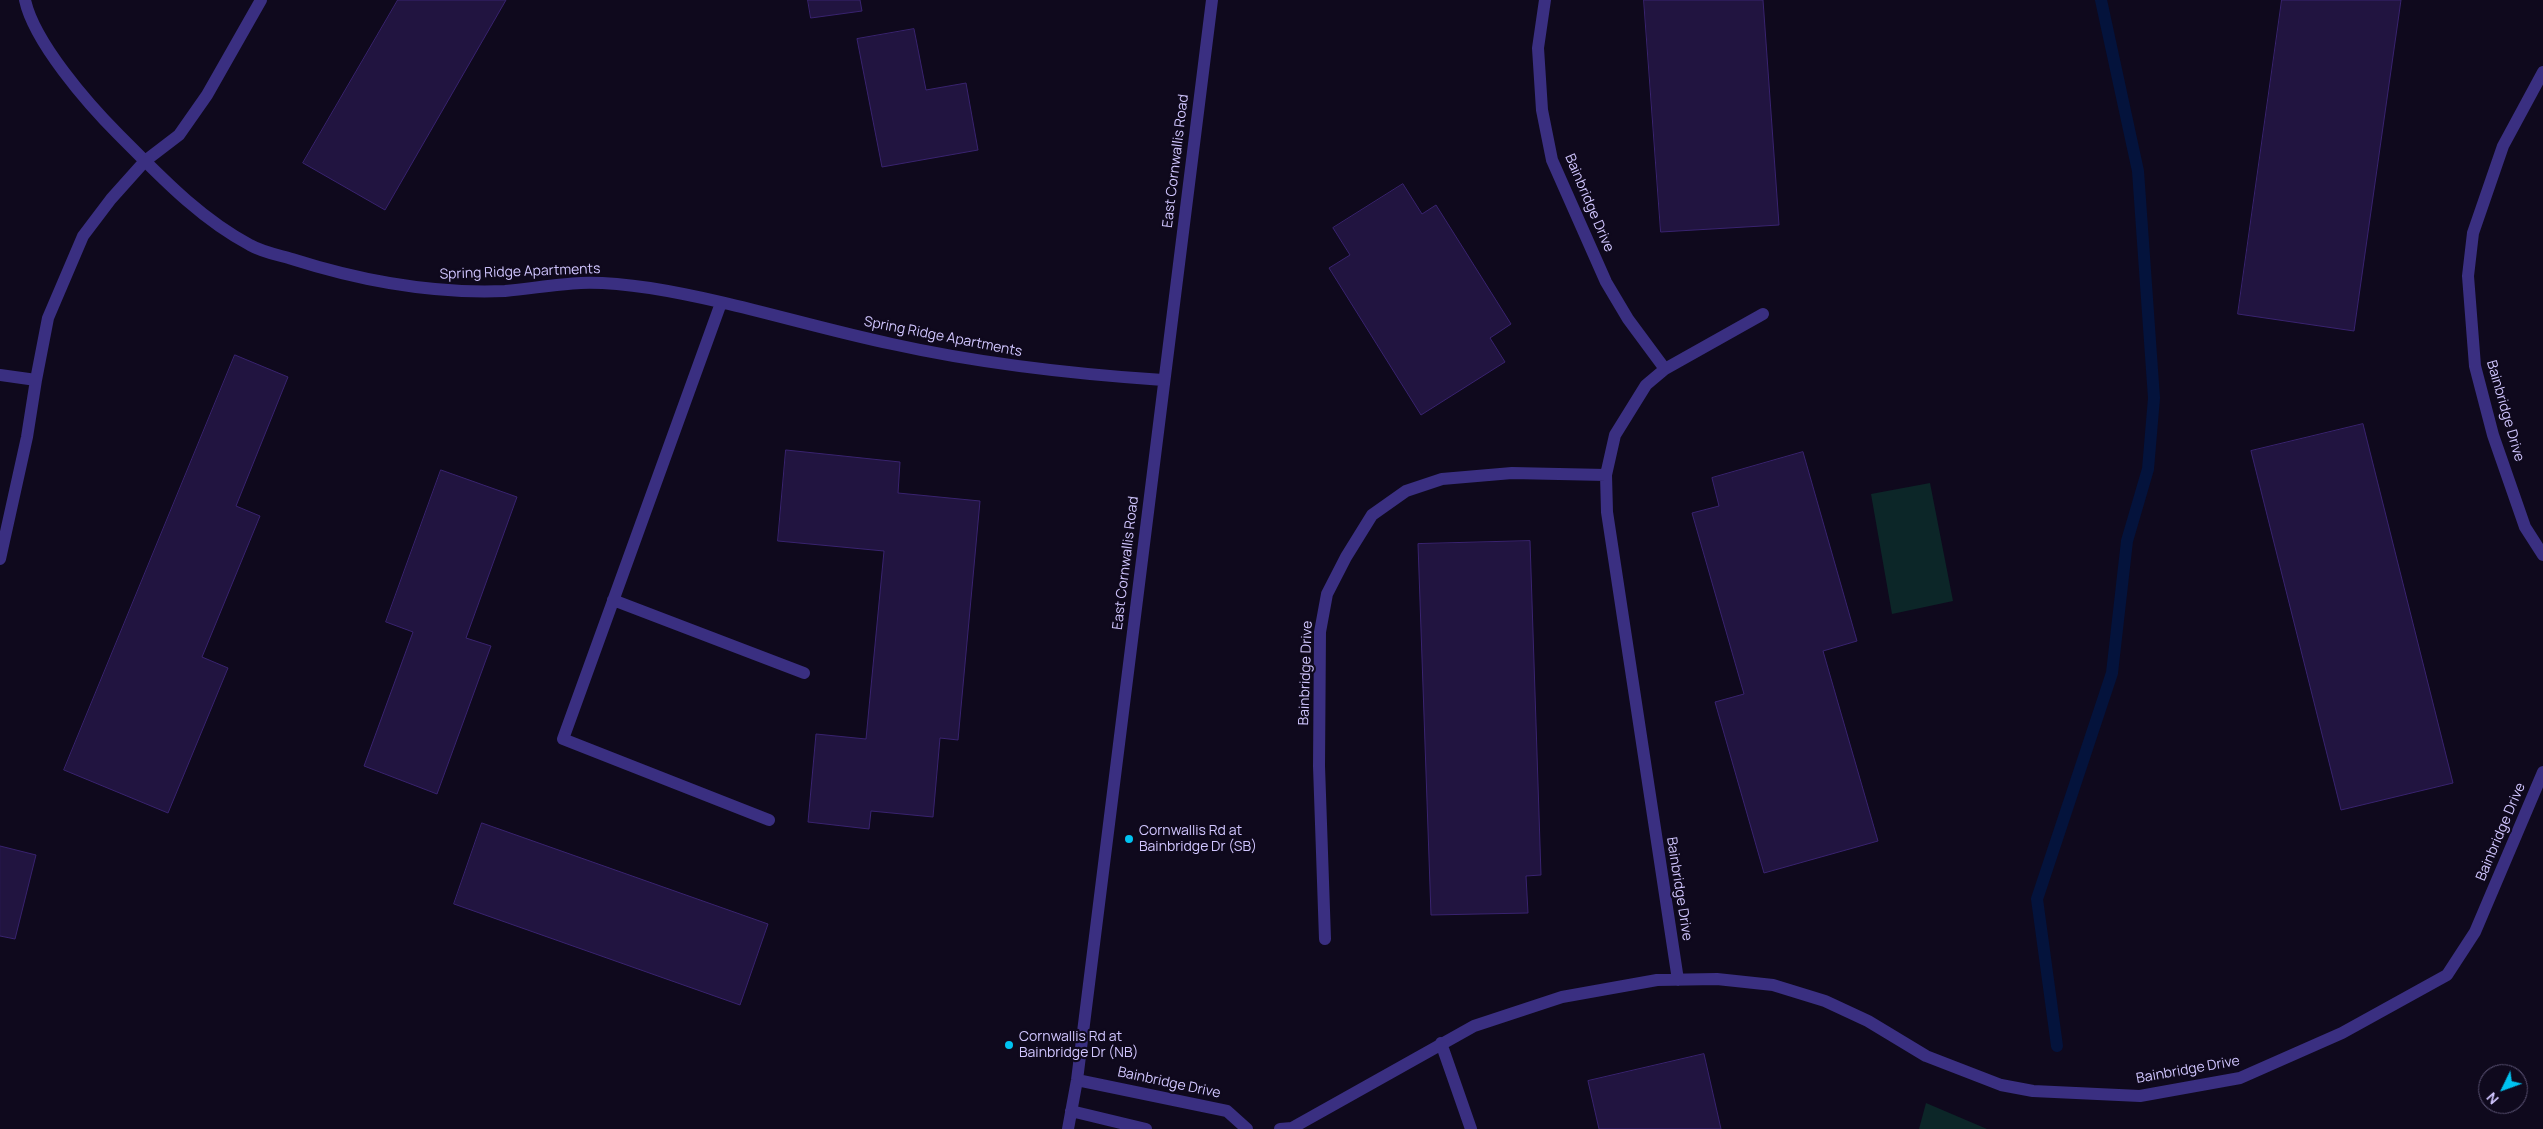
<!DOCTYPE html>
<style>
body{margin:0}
#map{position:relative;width:2543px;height:1129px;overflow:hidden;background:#0f091d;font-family:Manrope,sans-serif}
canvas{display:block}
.north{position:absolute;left:2478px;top:1064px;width:50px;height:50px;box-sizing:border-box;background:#0f091d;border:1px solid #5d5577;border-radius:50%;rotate:228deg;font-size:14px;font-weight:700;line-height:20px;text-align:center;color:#d1c6ff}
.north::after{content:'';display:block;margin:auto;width:18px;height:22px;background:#00c3f1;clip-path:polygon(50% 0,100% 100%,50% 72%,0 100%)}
</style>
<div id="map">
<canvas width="2543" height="1129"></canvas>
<div class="north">N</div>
</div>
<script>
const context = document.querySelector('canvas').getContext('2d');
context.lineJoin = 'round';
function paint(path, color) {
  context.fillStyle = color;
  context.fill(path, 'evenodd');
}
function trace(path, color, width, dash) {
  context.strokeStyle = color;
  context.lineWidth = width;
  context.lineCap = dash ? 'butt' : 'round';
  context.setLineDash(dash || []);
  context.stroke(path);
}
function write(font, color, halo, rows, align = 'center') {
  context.font = font + ' Manrope,sans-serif';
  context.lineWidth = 4.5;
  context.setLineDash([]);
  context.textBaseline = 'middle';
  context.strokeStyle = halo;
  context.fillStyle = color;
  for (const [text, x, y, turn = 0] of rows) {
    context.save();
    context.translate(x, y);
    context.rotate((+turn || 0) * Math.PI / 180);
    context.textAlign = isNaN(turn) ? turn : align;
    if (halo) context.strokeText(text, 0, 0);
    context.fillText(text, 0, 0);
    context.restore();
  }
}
const green = new Path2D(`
 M1930 483 1953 601 1892 614 1871 494Z
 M1926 1103 1987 1129H1919Z`);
const stream = new Path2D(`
 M2057 1046 2037 899 2112 673 2127 541 2148 469 2154 398 2138 171 2101 0`);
const building = new Path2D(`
 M398 0H506L385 210 303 163Z
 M808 0H860L862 11 811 18Z
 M1644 0H1763L1779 225 1661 232Z
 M2282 0H2401L2354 331 2238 314Z
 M914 29 926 90 966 83 978 150 882 167 857 39Z
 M1403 184 1422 214 1436 205 1511 324 1490 338 1505 362 1421 415 1329 268 1350 255 1333 228Z
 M235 355 288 377 236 506 260 516 202 657 228 668 168 813 64 770Z
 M2363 424 2453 783 2341 810 2251 451Z
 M786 450 900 462 898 493 980 501 958 740 940 738 933 817 871 811 869 829 808 822 816 734 866 739 884 551 778 541Z
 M1803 452 1857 641 1823 651 1878 841 1764 873 1715 702 1744 694 1692 513 1719 506 1712 478Z
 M441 470 517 497 466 638 491 646 437 794 364 766 413 632 386 622Z
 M1530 541 1541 875 1526 876 1528 913 1431 915 1418 544Z
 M482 823 768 924 740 1005 454 904Z
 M0 846 36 855 15 939 0 936Z
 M1704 1054 1721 1129H1599L1588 1081Z`);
const minor = new Path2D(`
 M25 0C34 42 88 104 119 135 159 175 199 218 250 245 262 252 278 255 292 259 361 281 432 294 505 291 530 289 555 284 581 283 603 282 629 285 650 288 732 301 811 327 892 344 982 364 1072 374 1163 380
 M1545 0 1538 48 1542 110 1552 160 1606 282 1628 319 1665 369
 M2543 72 2503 146 2473 233 2468 276 2475 366 2493 435 2525 527 2543 555
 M721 303 563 739 769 820
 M0 375 36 380 27 437 0 559
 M36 380 48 318 83 236 111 199 145 161 179 135 207 95 261 0
 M613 600 804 673
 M1325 939 1319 766 1320 632 1327 594 1346 557 1372 515 1406 491 1442 479 1512 473 1606 475
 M1678 980 1607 512 1606 475 1615 435 1646 385 1665 369 1763 314
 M1441 1043 1471 1129
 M1077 1080 1227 1111 1247 1129
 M1071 1111 1146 1129
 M1068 1129 1077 1080 1212 0
 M1280 1129 1292 1128 1474 1026 1562 997 1657 980 1717 979 1773 985 1825 1001 1868 1021 1926 1056 2001 1085 2033 1091 2140 1096 2240 1078 2342 1033 2447 975 2475 932 2543 772`);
const markers = [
 [1129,839,5,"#00c3f1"],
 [1009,1045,5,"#00c3f1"]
];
const streetNames = [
 ["East Cornwallis Road",1176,161,-83],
 ["Bainbridge Drive",1589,203,67],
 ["Spring Ridge Apartments",520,272,-2],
 ["Spring Ridge Apartments",943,337,11],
 ["Bainbridge Drive",2505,411,74],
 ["East Cornwallis Road",1126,563,-83],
 ["Bainbridge Drive",1306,673,-88],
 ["Bainbridge Drive",2501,832,-67],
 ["Bainbridge Drive",1679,889,81],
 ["Bainbridge Drive",2188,1070,-10],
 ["Bainbridge Drive",1169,1083,12]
];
const poiNames = [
 ["Cornwallis Rd at",1139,831],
 ["Bainbridge Dr (SB)",1139,847],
 ["Cornwallis Rd at",1019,1037],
 ["Bainbridge Dr (NB)",1019,1053]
];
paint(green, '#0c2628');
trace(stream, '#04133c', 12);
paint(building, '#211440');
trace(building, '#39236f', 1);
trace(minor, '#3a2f81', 12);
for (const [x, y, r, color] of markers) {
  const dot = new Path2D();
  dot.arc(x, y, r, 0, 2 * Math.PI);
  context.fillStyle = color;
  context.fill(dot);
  trace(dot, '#0f091d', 2);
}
write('14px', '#d1c6ff', '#0f091d', streetNames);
write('14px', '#d1c6ff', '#0f091d', poiNames, 'left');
</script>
